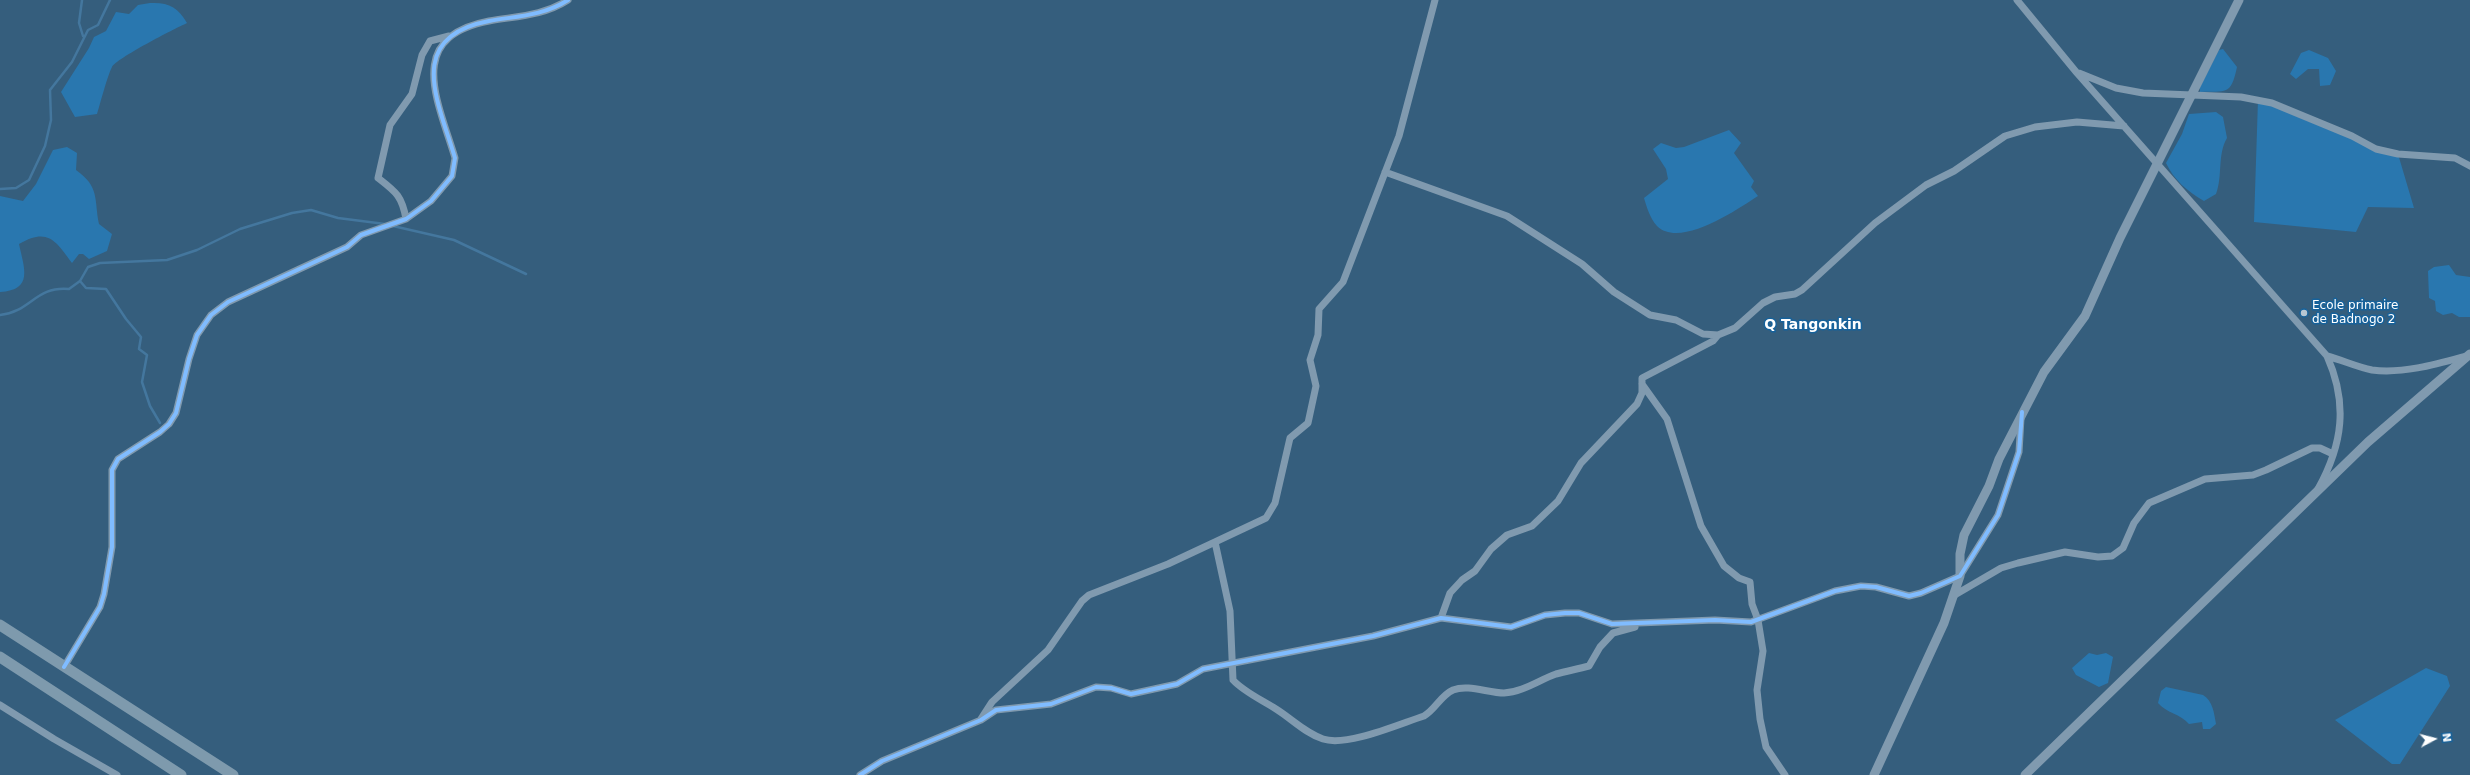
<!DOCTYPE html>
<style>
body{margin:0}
#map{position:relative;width:2470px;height:775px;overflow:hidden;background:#355e7d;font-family:"DejaVu Sans",sans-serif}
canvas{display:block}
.north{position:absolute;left:2414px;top:719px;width:40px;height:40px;-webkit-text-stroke:3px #17629b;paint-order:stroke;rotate:83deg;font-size:11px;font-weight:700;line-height:16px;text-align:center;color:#fff}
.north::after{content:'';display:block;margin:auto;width:14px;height:18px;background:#fff;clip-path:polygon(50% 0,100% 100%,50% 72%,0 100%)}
</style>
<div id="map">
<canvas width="2470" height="775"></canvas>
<div class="north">N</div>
</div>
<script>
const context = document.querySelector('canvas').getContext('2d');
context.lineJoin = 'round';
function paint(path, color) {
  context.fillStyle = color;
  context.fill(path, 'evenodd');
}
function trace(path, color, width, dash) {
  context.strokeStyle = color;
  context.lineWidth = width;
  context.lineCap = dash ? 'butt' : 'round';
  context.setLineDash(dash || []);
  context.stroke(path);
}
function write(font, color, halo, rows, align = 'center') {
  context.font = font + ' "DejaVu Sans",sans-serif';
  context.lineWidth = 3;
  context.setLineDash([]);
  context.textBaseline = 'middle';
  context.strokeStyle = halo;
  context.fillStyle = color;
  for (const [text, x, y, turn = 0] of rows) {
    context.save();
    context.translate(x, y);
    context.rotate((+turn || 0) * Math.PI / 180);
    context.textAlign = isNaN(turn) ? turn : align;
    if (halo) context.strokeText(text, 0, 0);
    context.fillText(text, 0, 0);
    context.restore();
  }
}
const green = new Path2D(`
 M150 3C168 2 178 7 187 23 174 29 117 58 112 67 107 77 101 101 97 114L75 117 61 92 89 48 94 37 106 31 116 12 129 14 138 5Z
 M2223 49 2237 67C2231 96 2226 91 2200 92V87L2219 50Z
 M2309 50 2328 58 2336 71 2330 85 2320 86 2319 69H2308L2296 79 2290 74 2301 53Z
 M2258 100 2376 149 2398 154 2414 208 2368 207 2356 232 2254 222Z
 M2216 112 2223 117 2227 138C2217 155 2223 176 2216 194L2204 201C2187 191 2174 180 2166 163L2182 134 2189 114Z
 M1729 130 1741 143 1734 153 1754 181 1751 187 1758 196C1738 209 1680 249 1657 226 1650 218 1647 208 1644 198L1668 179 1666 169 1653 149 1661 143 1676 148 1684 147Z
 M67 147 77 153 76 170C100 187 94 199 99 224L112 234 107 251 89 259 83 254H79L72 263C56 241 48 227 19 244 24 268 34 290 0 292V196L23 201 36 184 53 150Z
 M2449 265 2456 275 2470 277V317H2459L2452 313 2443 315 2436 311 2435 301 2429 298 2428 271 2434 267Z
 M2089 653 2097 655 2106 653 2113 657 2108 683 2099 687 2076 675 2072 668Z
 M2426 668 2447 676 2450 686 2400 764H2392L2335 720Z
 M2166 687 2203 695C2213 701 2214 713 2216 724L2210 729H2203L2202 722 2189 724C2181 714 2166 713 2158 703L2161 691Z`);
const stream = new Path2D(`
 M82 0 79 23 83 36
 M0 189 16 188 29 180 45 146 51 120 50 90 72 62 88 30 98 25 110 0
 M393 226 454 240 526 274
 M80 281 86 288 106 289 126 319 141 337 139 349 147 355 142 382 150 406 160 423
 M0 315C31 312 35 286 69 289L80 281 88 267 100 263 167 260 197 250 240 229 292 213 311 210 338 218 385 224`);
const minor = new Path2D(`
 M1435 0 1399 136 1343 282 1319 309 1318 335 1310 360 1316 386 1308 423 1290 438 1275 503 1266 518 1215 542 1230 611 1233 680C1244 692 1262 700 1276 709 1292 719 1305 733 1323 739 1347 747 1399 724 1424 716 1436 709 1440 696 1453 690 1468 684 1488 693 1504 693 1523 692 1539 680 1556 674 1567 671 1578 669 1589 666L1600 647 1613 633 1635 627
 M2017 0 2077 73 2327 356
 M2079 73 2116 88 2143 93 2241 97 2272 103 2352 136 2376 149 2398 154 2455 158 2470 166
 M1385 172 1507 216 1582 264 1614 292 1650 315 1676 320 1703 334 1718 335 1735 328 1763 303 1775 297 1795 294 1802 290 1875 223 1926 185 1954 171 2005 136 2035 127 2077 122 2124 126
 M406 219C402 196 396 192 378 178L390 125 412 94 422 55 430 41 449 36
 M1642 384 1667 419 1701 526 1724 566 1739 578 1750 582 1752 604 1758 620 1763 651 1757 690 1760 719 1766 747 1785 775
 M2318 489C2343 444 2348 403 2327 356 2342 360 2357 367 2372 370 2403 374 2437 364 2466 356
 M1953 596 2001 568 2018 563 2065 552 2098 557 2112 556 2123 548 2134 523 2149 503 2205 479 2253 475 2266 470 2312 448H2320L2333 454
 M1441 618 1450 593 1462 580 1475 571 1491 549 1507 535 1532 526 1558 501 1581 463 1637 404 1642 393V378L1713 341 1718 335
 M64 667 100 607 104 594 112 547V470L118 459 160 432 169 424 176 413 189 359 197 335 211 315 228 302 347 247 361 235 406 219 431 201 452 176 455 158C438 101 404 37 489 21 517 16 543 16 568 0
 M0 705 54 739 117 775
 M981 719 992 702 1048 650 1082 601 1089 595 1168 564 1215 542
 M860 775 882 761 981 720 996 710 1051 704 1096 687 1111 688 1131 694 1177 684 1203 669 1373 636 1441 618 1511 627 1545 615 1565 613H1579L1612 624 1715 620 1751 622 1835 591 1861 586 1876 587 1909 596 1921 593 1960 576 1998 515 2019 452 2021 418`);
const tertiary = new Path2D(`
 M1874 775 1944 623 1960 576V554L1964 535 1989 486 1999 459 2044 372 2085 316 2120 238 2239 0
 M2025 775 2368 442 2470 354`);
const trunk = new Path2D(`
 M0 625 233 775
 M0 657 181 775`);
const cycleway = new Path2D(`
 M64 667 100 607 104 594 112 547V470L118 459 160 432 169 424 176 413 189 359 197 335 211 315 228 302 347 247 361 235 406 219 431 201 452 176 455 158C438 101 404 37 489 21 517 16 543 16 568 0
 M860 775 882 761 981 720 996 710 1051 704 1096 687 1111 688 1131 694 1177 684 1203 669 1373 636 1441 618 1511 627 1545 615 1565 613H1579L1612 624 1715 620 1751 622 1835 591 1861 586 1876 587 1909 596 1921 593 1960 576 1998 515 2019 452 2022 412`);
const markers = [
 [2304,313,4,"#b8c7d2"]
];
const poiNames = [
 ["Ecole primaire",2312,306],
 ["de Badnogo 2",2312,320]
];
const quarterNames = [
 ["Q Tangonkin",1813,325]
];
paint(green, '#2977af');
trace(stream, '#44779e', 2.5);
trace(minor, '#809aaf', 7);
trace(tertiary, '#809aaf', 9);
trace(trunk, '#7e9aad', 11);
trace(cycleway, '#80bcff', 4);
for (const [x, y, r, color] of markers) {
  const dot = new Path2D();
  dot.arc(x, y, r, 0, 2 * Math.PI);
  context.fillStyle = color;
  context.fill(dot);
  trace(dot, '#17629b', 1.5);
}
write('12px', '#fff', '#17629b', poiNames, 'left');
write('bold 14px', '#fff', '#17629b', quarterNames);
</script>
